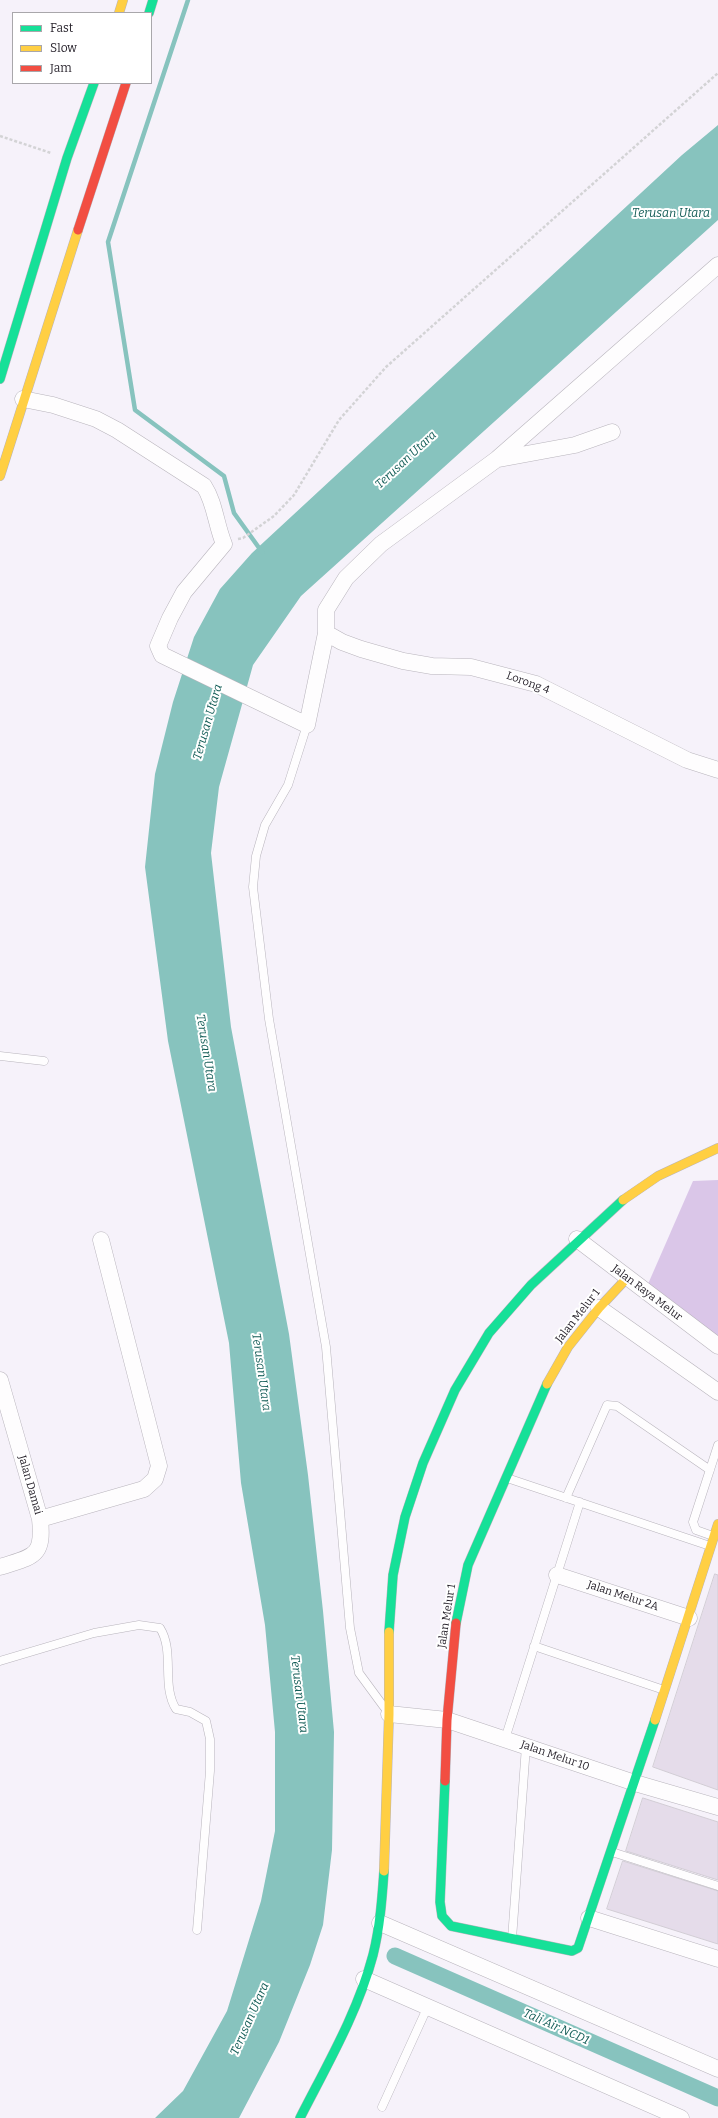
<!DOCTYPE html>
<style>
body{margin:0}
#map{position:relative;width:718px;height:2118px;overflow:hidden;background:#f6f2fa;font-family:Bitter,serif}
canvas{display:block}
.legend{position:absolute;left:12px;top:12px;width:140px;height:72px;box-sizing:border-box;background:#fff;border:1px solid #a9a7ab;margin:0;padding:5px 7px;list-style:none;font-size:12px;color:#29242d}
.legend li{display:flex;align-items:center;gap:8px;height:20px}
.legend b{width:20px;border:1px solid #a9a7ab}
</style>
<div id="map">
<canvas width="718" height="2118"></canvas>
<ul class="legend">
<li><b style="height:5px;background:#16e098"></b>Fast</li>
<li><b style="height:5px;background:#ffcf43"></b>Slow</li>
<li><b style="height:5px;background:#f24e42"></b>Jam</li>
</ul>
</div>
<script>
const context = document.querySelector('canvas').getContext('2d');
context.lineJoin = 'round';
function paint(path, color) {
  context.fillStyle = color;
  context.fill(path, 'evenodd');
}
function trace(path, color, width, dash) {
  context.strokeStyle = color;
  context.lineWidth = width;
  context.lineCap = dash ? 'butt' : 'round';
  context.setLineDash(dash || []);
  context.stroke(path);
}
function write(font, color, halo, rows, align = 'center') {
  context.font = font + ' Bitter,serif';
  context.lineWidth = 4;
  context.setLineDash([]);
  context.textBaseline = 'middle';
  context.strokeStyle = halo;
  context.fillStyle = color;
  for (const [text, x, y, turn = 0] of rows) {
    context.save();
    context.translate(x, y);
    context.rotate((+turn || 0) * Math.PI / 180);
    context.textAlign = isNaN(turn) ? turn : align;
    if (halo) context.strokeText(text, 0, 0);
    context.fillText(text, 0, 0);
    context.restore();
  }
}
const forest = new Path2D(`
 M718 1180V1336L648 1284 693 1181Z`);
const water = new Path2D(`
 M718 125V220L301 596 253 665 219 787 211 853 231 1027 289 1334 308 1475 323 1611 334 1732 332 1850 323 1925 310 1965 279 2042 239 2118H155L183 2091 227 2011 261 1901 275 1831V1732L265 1625 241 1483 229 1343 168 1041 145 867 155 774 173 702 194 637 220 589 252 553 682 155Z`);
const stream = new Path2D(`
 M188 0 108 242 135 410 224 476 234 513 262 552`);
const canal = new Path2D(`
 M395 1956 718 2098`);
const building = new Path2D(`
 M715 1574 718 1575V1790L653 1767Z
 M643 1798 718 1822V1880L626 1851Z
 M623 1861 718 1891V1944L607 1909Z`);
const path = new Path2D(`
 M0 136 51 153
 M238 539 243 538 274 516 294 495 339 420 386 367 718 73`);
const lane = new Path2D(`
 M307 725 288 785 265 825 256 856 253 887 269 1019 326 1347 350 1628 359 1673 384 1707
 M0 1056 44 1061
 M507 1478 710 1546
 M566 1498 607 1405 617 1406 710 1470
 M713 1536 696 1530 693 1522 718 1445
 M534 1646 664 1690
 M0 1661 94 1633 139 1625 160 1628C175 1652 161 1685 176 1709L190 1712 206 1721 210 1739V1771L197 1930
 M505 1739 580 1502
 M612 1852 718 1886
 M512 1939 526 1746
 M382 2107 428 2006`);
const street = new Path2D(`
 M23 399 53 405 96 419 117 430 204 486C215 503 216 525 224 544L184 592 170 618 158 646 162 655 307 725 326 633V610L346 578 381 544 497 459 718 265
 M499 459 575 445 612 432
 M326 633 342 642 361 649 403 661 432 666 471 667 536 684 687 760 718 770
 M577 1239 718 1346
 M599 1308 718 1392
 M0 1380 40 1519C44 1558 33 1556 0 1567
 M40 1519 144 1489 155 1479 159 1466 101 1240
 M557 1575 689 1618
 M389 1714 447 1720 635 1783 718 1807
 M589 1918 718 1959
 M380 1923 718 2069
 M364 1979 681 2118`);
const fast = new Path2D(`
 M149 13 153 0
 M0 379 67 158 94 83
 M456 1623 468 1565 547 1384
 M389 1632 393 1575 405 1517 423 1463 455 1390 489 1333 531 1285 623 1200
 M445 1781 440 1902 442 1916 451 1926 572 1951 578 1948 655 1720
 M300 2118C327 2065 358 2012 373 1955 380 1927 382 1899 384 1871`);
const slow = new Path2D(`
 M119 13 123 0
 M0 476 78 230
 M623 1200 658 1176 718 1148
 M547 1384 568 1347 599 1308 627 1278
 M655 1720 718 1524
 M384 1871 389 1714V1632`);
const jam = new Path2D(`
 M78 230 126 83
 M445 1781 447 1720 456 1623`);
const streetNames = [
 ["Lorong 4",528,683,20],
 ["Jalan Raya Melur",647,1293,37],
 ["Jalan Melur 1",578,1316,-52],
 ["Jalan Damai",30,1485,74],
 ["Jalan Melur 2A",623,1596,18],
 ["Jalan Melur 1",447,1616,-81],
 ["Jalan Melur 10",555,1756,19]
];
const waterNames = [
 ["Terusan Utara",671,214],
 ["Terusan Utara",406,460,-43],
 ["Terusan Utara",208,722,-74],
 ["Terusan Utara",206,1053,81],
 ["Terusan Utara",261,1372,82],
 ["Terusan Utara",299,1694,83],
 ["Terusan Utara",250,2019,-66],
 ["Tali Air NCD1",556,2027,24]
];
paint(forest, '#dac6e8');
paint(water, '#87c3be');
trace(stream, '#87c3be', 4.5);
trace(canal, '#87c3be', 17);
paint(building, '#e5dcea');
trace(building, '#d2cdd5', 1);
trace(lane, '#b8b4bc', 9);
trace(street, '#b8b4bc', 17);
trace(fast, '#b8b4bc', 10);
trace(slow, '#b8b4bc', 10);
trace(jam, '#b8b4bc', 10);
trace(path, '#d3d3d5', 2.5, [3, 2]);
trace(lane, '#fefdfe', 8);
trace(street, '#fefdfe', 16);
trace(fast, '#16e098', 9);
trace(slow, '#ffcf43', 9);
trace(jam, '#f24e42', 9);
write('11px', '#29242d', '#fff', streetNames);
write('italic 12px', '#125c56', '#fff', waterNames);
</script>
